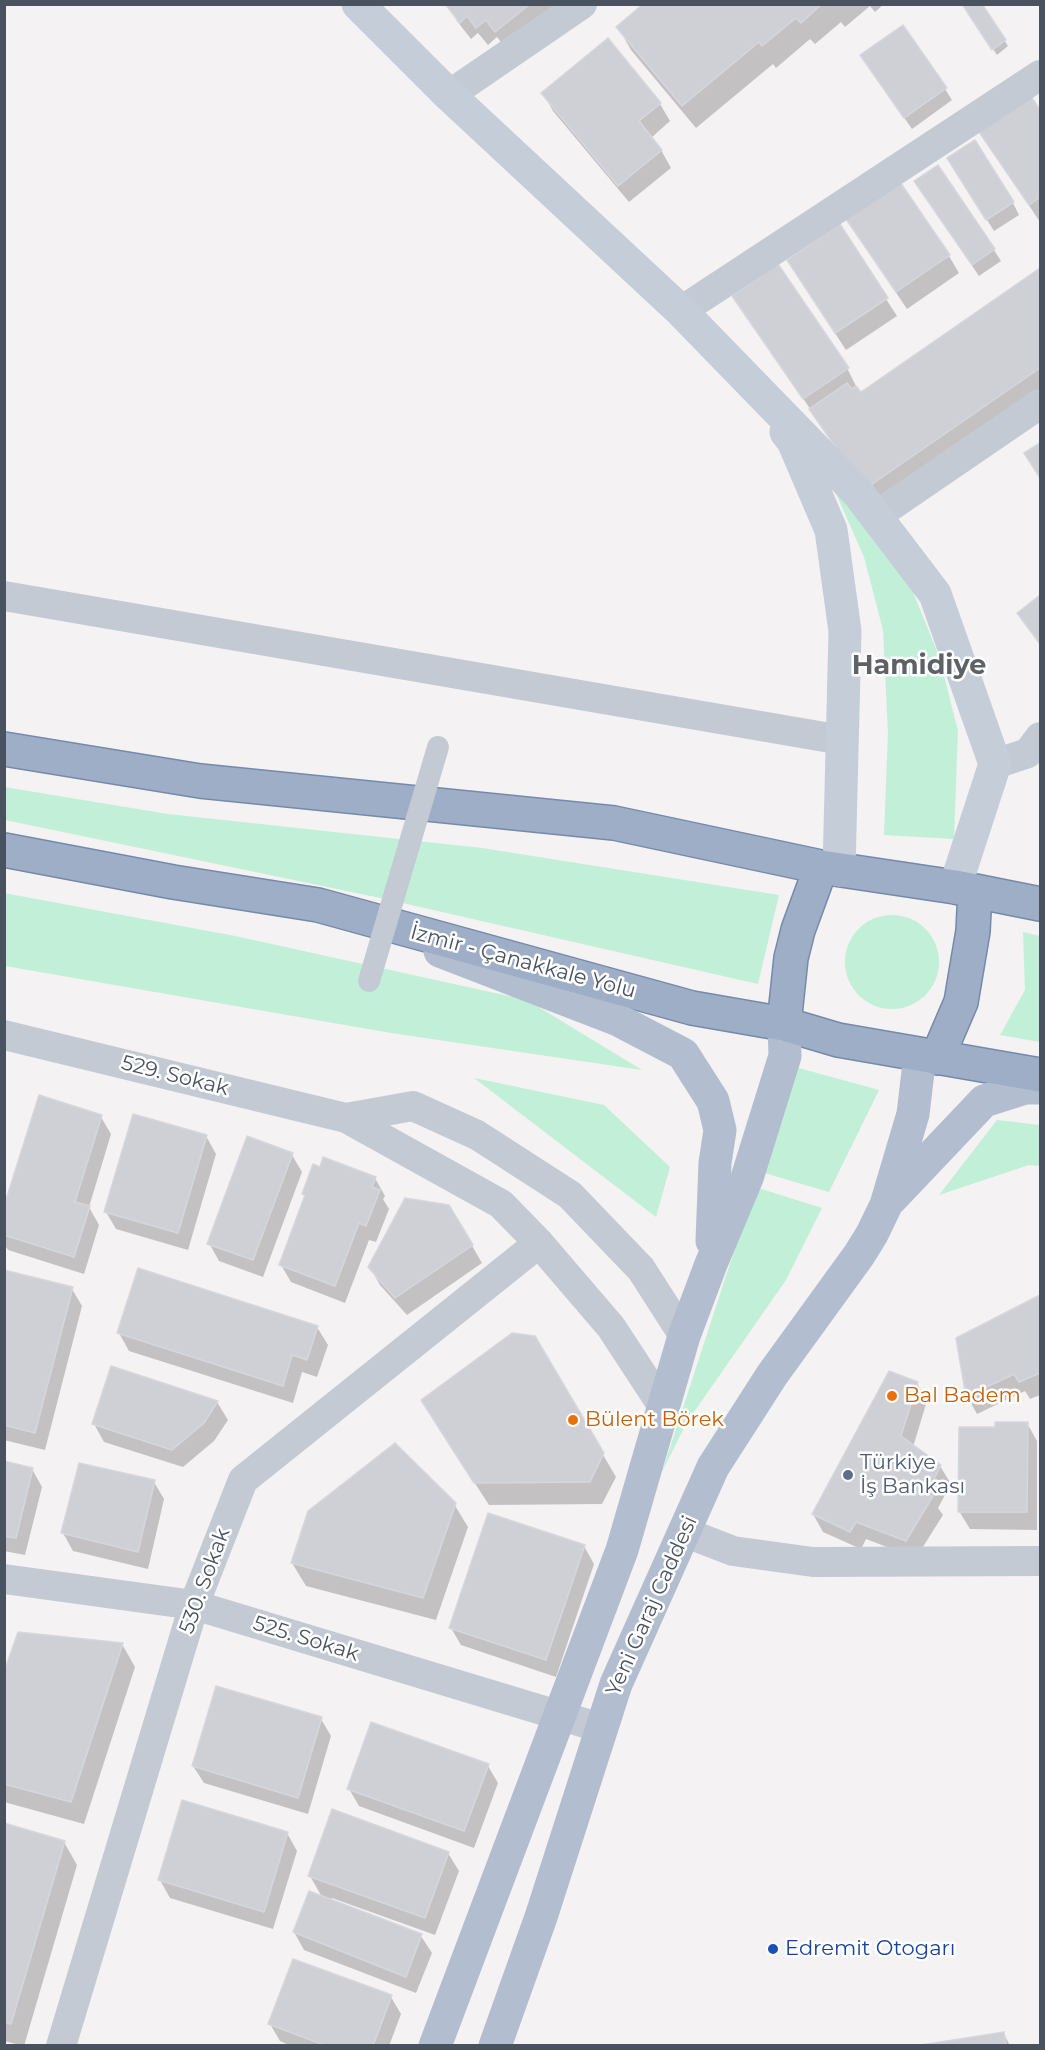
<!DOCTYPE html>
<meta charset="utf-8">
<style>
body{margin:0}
#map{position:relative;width:1045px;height:2050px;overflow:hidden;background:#f4f2f2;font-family:Montserrat,sans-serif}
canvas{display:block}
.frame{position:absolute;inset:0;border:6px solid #49535f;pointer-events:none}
</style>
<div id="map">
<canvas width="1045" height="2050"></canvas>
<div class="frame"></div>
</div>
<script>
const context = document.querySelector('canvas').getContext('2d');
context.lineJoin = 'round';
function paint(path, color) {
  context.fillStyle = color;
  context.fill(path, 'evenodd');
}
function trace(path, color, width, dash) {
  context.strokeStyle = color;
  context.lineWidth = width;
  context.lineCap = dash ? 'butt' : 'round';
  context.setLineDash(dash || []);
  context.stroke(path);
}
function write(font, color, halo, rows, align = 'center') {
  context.font = font + ' Montserrat,sans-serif';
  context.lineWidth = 5;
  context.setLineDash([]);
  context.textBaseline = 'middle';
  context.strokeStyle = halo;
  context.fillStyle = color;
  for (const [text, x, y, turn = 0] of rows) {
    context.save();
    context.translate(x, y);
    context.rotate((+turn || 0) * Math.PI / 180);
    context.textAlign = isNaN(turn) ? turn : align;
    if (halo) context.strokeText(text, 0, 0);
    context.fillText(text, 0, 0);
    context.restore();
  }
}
const green = new Path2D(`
 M834 489 884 546 913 592 939 656 958 731 954 839 884 835 888 733 883 630 864 557Z
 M4 787 168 814 482 848 779 895 758 984 385 899 5 820Z
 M4 893 235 936 527 1000 642 1070 391 1033 5 966Z
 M845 962a47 47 0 1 1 94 0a47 47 0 1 1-94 0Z
 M1023 932 1040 936V1042L1000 1035 1025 990Z
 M795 1067 879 1090 829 1192 761 1172Z
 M474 1078 604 1105 670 1167 656 1217Z
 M997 1120 1040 1125V1166L1029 1165 939 1195Z
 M755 1187 822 1208 786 1280 687 1422 662 1472Z`);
const shadow = new Path2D(`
 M447 4H557L506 49 497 37 488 45 478 33 471 39 457 21Z
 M645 4H884L875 12 870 6 845 27 841 22 815 44 810 39 776 68 773 64 696 128 631 50 618 27Z
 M963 4H981L1008 46 997 55Z
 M869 67 945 89 952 100 912 129Z
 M543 93 660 104 670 121 651 138 661 150 671 168 629 202 553 111Z
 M1029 95 1040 112V222L979 130Z
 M956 170 1013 203 1019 215 994 231Z
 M923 193 994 250 1001 261 979 276Z
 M839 226 897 316 846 350 799 278Z
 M859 237 949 256 959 273 907 309Z
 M1040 270V400L879 511 734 296 847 368 860 394Z
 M1040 597V644L1019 613Z
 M101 1117 111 1134 89 1207 99 1225 84 1274 8 1250 4 1244V1211Z
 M206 1136 216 1154 188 1250 116 1229 106 1212Z
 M292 1155 302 1172 263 1277 219 1261 209 1243Z
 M375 1178 385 1196 383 1199 389 1209 376 1242 369 1240 345 1303 291 1282 281 1265 306 1198 303 1193Z
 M449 1206 482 1263 407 1315 380 1285 370 1267Z
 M4 1272 72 1289 82 1306 45 1450 4 1440Z
 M1040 1297V1395L1030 1399 1025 1391 977 1414 967 1396 958 1339Z
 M317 1327 328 1345 317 1377 302 1372 293 1403 129 1351 119 1333Z
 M534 1337 616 1477 602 1504 489 1505 436 1423Z
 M112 1368 217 1402 228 1420 214 1441 183 1467 104 1442 94 1424Z
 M917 1383 927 1401 913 1447 940 1466 951 1484 938 1508 943 1515 916 1558 866 1539 861 1549 823 1532 813 1514Z
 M1027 1423 1037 1441V1530L970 1529 959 1511Z
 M4 1462 32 1469 42 1487 25 1555 4 1551Z
 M154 1482 164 1499 148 1569 73 1551 63 1533Z
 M454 1504 468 1527 436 1620 306 1586 292 1563Z
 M584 1546 594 1564 556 1677 461 1645 451 1628Z
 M122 1644 135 1667 84 1824 4 1802V1677Z
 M321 1719 331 1736 308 1814 204 1783 193 1766Z
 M488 1766 498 1783 474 1848 359 1806 349 1789Z
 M4 1825 64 1842 77 1865 24 2046 4 2041Z
 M287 1833 297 1851 273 1929 170 1898 160 1880Z
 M448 1853 459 1871 435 1935 332 1898 331 1901 421 1936 432 1953 416 1993 304 1950 294 1932 322 1897 310 1876Z
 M391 1997 401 2014 389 2046H291L280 2041 270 2024Z
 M1004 2034 1010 2046H928Z`);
const building = new Path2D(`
 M445 4H530L495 32 486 20 476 28 467 16 460 23Z
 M643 4H822L801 23 796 18 762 46 759 42 682 106 616 27Z
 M962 4H982L1006 40 992 50Z
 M903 25 947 88 904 118 860 55Z
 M608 38 661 103 639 121 662 150 618 186 541 93Z
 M1029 93 1040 110V197L1029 205 977 129Z
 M975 140 1014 202 986 220 947 158Z
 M938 165 995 249 972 265 914 181Z
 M900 182 950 255 896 292 846 219Z
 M840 224 888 298 835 333 787 260Z
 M778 264 849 368 803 399 732 296Z
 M1040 268V368L865 489 809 409 847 383 852 389 856 386 861 392Z
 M1040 443V478L1024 453Z
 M1040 595V644L1017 613Z
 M39 1095 102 1115 75 1202 90 1206 74 1257 4 1235V1206Z
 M133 1114 207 1135 178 1233 104 1212Z
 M247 1136 293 1153 253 1260 207 1244Z
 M323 1157 376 1177 372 1187 380 1190 366 1226 359 1223 335 1286 279 1265 305 1195 302 1194 313 1164 320 1167Z
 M405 1198 449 1205 473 1245 395 1298 368 1267Z
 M138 1268 318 1326 307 1360 292 1355 283 1386 117 1333Z
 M4 1270 73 1287 35 1433 4 1425Z
 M1040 1295V1373L1019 1382 1014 1374 966 1397 956 1338Z
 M512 1333 535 1336 604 1453 590 1482 474 1483 421 1400Z
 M111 1366 218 1401 204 1423 172 1450 92 1424Z
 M889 1371 918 1382 901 1436 941 1465 926 1495 933 1496 906 1541 856 1522 850 1532 812 1514Z
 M995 1422H1028L1027 1512H958L959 1427H995Z
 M395 1443 456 1503 423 1598 291 1563 308 1511Z
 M4 1461 33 1468 16 1538 4 1536Z
 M79 1463 155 1480 138 1552 61 1533Z
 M488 1513 585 1545 546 1660 449 1628Z
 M18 1632 123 1643 71 1802 4 1784V1672Z
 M216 1686 322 1717 298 1798 192 1766Z
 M371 1722 489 1764 464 1831 347 1789Z
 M182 1800 288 1832 264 1912 158 1880Z
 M332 1809 449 1852 425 1918 308 1876Z
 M4 1823 65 1841 11 2024 4 2022Z
 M309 1891 422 1934 406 1977 293 1932Z
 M293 1959 392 1995 373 2046H327L268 2024Z
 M1004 2032 1006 2046H915Z`);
const minor = new Path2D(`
 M449 95 582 4
 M681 311 1040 75
 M876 516 1040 404
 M4 596 842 740
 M995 764 1028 753 1040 737
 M4 1035 346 1118 501 1204 539 1243 611 1327 664 1408
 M346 1118 413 1106 477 1135 570 1195 641 1269 684 1336
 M684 1532 733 1551 813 1562 1040 1561
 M4 1579 194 1605 601 1728
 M61 2046 194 1605 243 1480 539 1243`);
const secondary = new Path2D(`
 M358 4 449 95 681 311 858 493 935 594 995 764 955 887
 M786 432 793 441 831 530 845 631 839 870`);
const primary = new Path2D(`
 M440 951 616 1019 683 1054 713 1101 720 1130 715 1163 712 1241
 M891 1199 984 1101 1025 1088H1040
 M435 2046 622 1550 684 1336 711 1264 747 1178 785 1056 784 1024
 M495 2046 541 1917 616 1684 713 1467 772 1375 859 1255 872 1234 886 1205 913 1114 920 1055`);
const trunk = new Path2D(`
 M4 749 200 781 614 823 821 867 955 887 1040 904
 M4 850 173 882 318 905 692 1008 784 1024 838 1040 1040 1075
 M784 1024 791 958 798 930 821 867
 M937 1058 961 1002 973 931 975 891`);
const pedestrianBridge = new Path2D(`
 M369 981 438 747`);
const markers = [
 [892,1396,6,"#e8710a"],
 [573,1420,6,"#e8710a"],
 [848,1475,6,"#5c6f8a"],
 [773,1949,6,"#1a4fb4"]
];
const streetNames = [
 ["İzmir - Çanakkale Yolu",523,962,15],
 ["529. Sokak",175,1076,14],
 ["530. Sokak",205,1581,-70],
 ["Yeni Garaj Caddesi",652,1606,-66],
 ["525. Sokak",306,1639,17]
];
const foodNames = [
 ["Bal Badem",904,1396],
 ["Bülent Börek",585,1420]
];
const serviceNames = [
 ["Türkiye",860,1463],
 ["İş Bankası",860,1487]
];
const transitNames = [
 ["Edremit Otogarı",785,1949]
];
const districtNames = [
 ["Hamidiye",919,666]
];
paint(green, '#c2efd7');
paint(shadow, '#0003');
paint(building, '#ced0d6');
trace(building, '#d6d7dd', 1.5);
trace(trunk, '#758aab', 36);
trace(minor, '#c3cad3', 30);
trace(secondary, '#c5cdd9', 33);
trace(primary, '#b2becf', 33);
trace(trunk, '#9eaec7', 33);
trace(pedestrianBridge, '#c3cad3', 22);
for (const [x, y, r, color] of markers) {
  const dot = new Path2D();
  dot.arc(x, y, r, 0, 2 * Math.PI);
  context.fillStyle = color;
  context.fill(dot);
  trace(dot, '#fff', 2);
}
write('21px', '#49535f', '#fff', streetNames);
write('21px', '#c56008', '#fff', foodNames, 'left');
write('21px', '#4e5e75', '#fff', serviceNames, 'left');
write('21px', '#164399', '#fff', transitNames, 'left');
write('bold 27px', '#5e6166', '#fff', districtNames);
</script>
